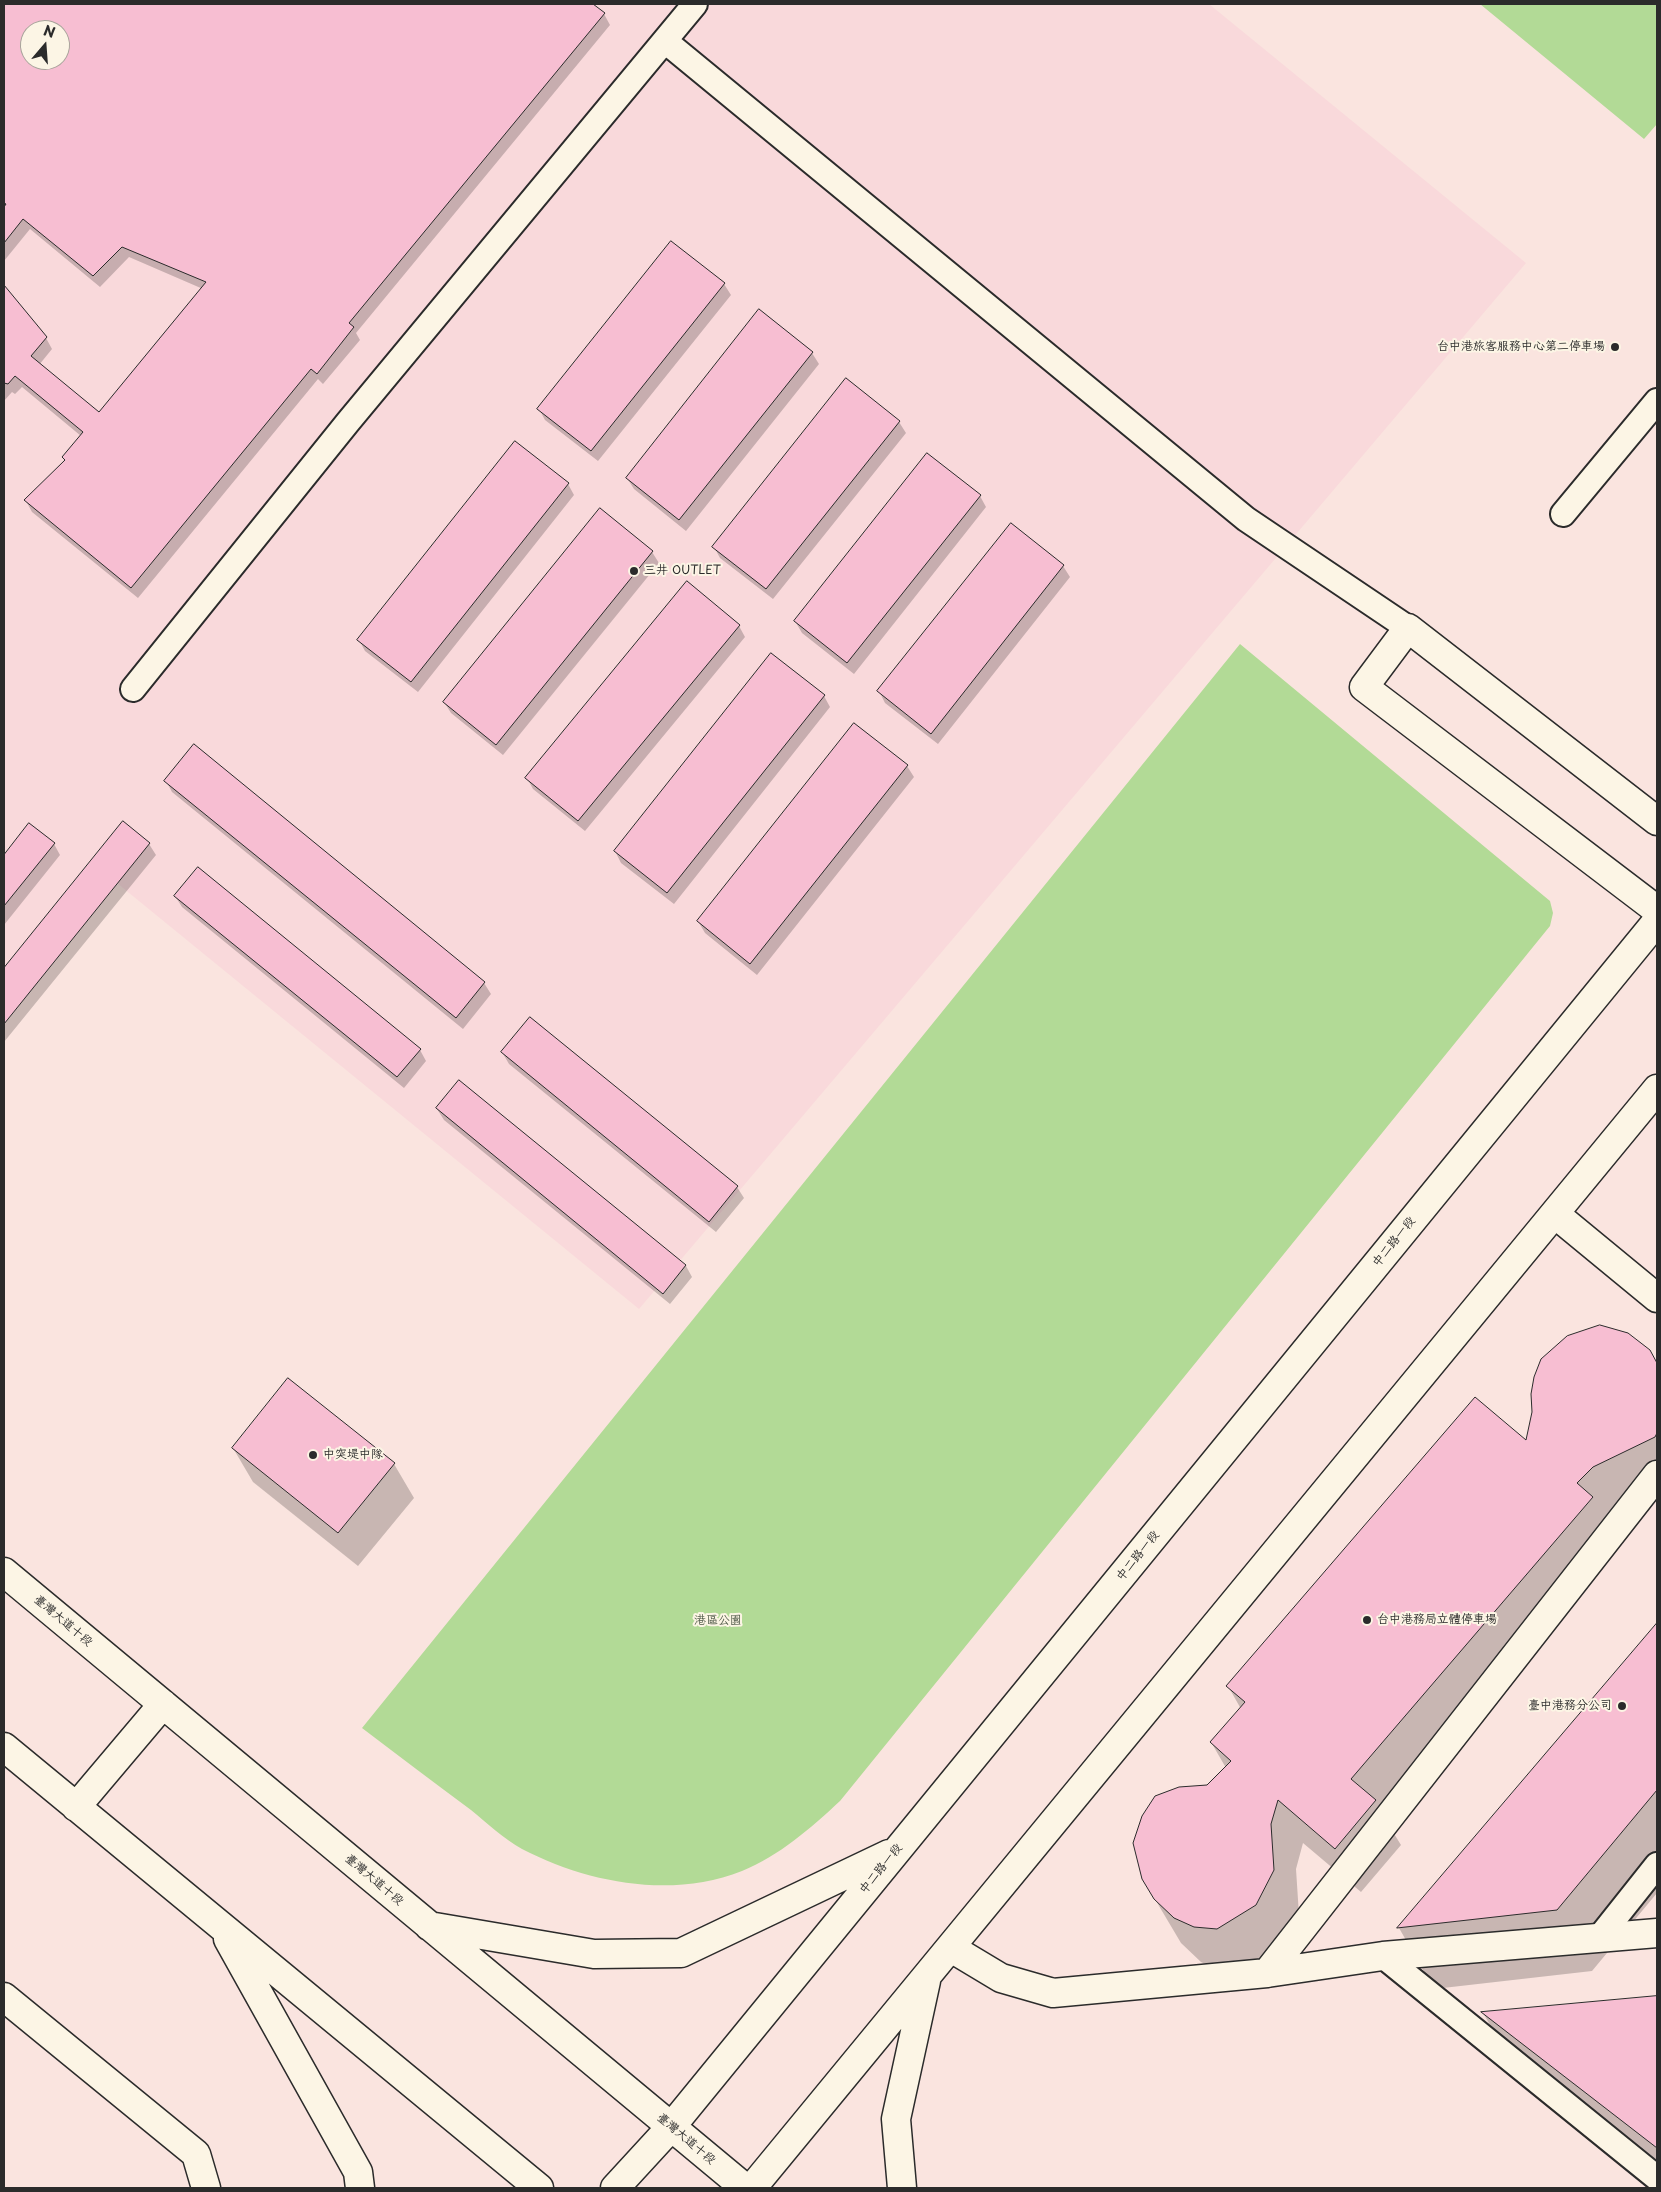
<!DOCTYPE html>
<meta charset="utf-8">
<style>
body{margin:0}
#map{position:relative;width:1661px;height:2192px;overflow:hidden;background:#fae4df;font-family:"Playpen Sans",sans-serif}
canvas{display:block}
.frame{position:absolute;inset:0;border:5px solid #2b2b2b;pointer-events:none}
.north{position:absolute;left:20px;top:20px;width:50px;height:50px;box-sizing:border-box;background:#fcf5e5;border:1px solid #a8a49b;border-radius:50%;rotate:18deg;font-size:14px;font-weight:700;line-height:20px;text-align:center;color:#2b2b2b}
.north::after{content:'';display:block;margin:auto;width:18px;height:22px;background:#2b2b2b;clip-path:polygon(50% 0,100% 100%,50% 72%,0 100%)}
</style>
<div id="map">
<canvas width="1661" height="2192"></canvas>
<div class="frame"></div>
<div class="north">N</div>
</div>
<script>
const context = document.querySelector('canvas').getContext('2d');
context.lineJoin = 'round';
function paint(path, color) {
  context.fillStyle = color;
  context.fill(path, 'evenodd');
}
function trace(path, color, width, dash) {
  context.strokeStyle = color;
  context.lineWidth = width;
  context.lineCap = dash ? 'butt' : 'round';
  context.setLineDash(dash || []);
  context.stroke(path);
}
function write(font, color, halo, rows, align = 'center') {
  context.font = font + ' "Playpen Sans","LXGW WenKai TC",sans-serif';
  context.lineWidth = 4;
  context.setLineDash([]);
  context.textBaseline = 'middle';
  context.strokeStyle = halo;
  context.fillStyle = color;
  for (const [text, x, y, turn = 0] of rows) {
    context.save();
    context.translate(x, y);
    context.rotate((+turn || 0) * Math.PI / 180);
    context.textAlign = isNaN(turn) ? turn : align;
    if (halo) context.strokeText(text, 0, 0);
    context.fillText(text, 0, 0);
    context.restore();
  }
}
const built = new Path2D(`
 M4 4H1209L1526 263 639 1309 112 879 4 1012ZM30 30H60V60H30Z`);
const green = new Path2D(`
 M1480 4H1657V124L1644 139Z
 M1240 644 1550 901 1553 913 1550 926 840 1801C811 1828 779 1856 742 1871 671 1899 588 1883 522 1849 504 1839 487 1823 471 1810 434 1783 398 1755 362 1728Z`);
const shadow = new Path2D(`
 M4 4H591L604 14 610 25 356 333 360 340 323 384 318 379 138 598 32 512 26 501 66 461 81 436 22 387 15 394 12 392 4 401V287L46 338 52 349 39 365 100 414 203 289 129 257 100 287 30 229 4 261ZM30 30H60V60H30Z
 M671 243 724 284 731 295 598 461 545 420 539 409Z
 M812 353 819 364 686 531 634 489 627 478Z
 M899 422 906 433 773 599 720 558 714 547Z
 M568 484 574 495 418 692 365 651 359 640Z
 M980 496 986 507 854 674 802 633 795 621Z
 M652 552 659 563 503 755 451 713 444 702Z
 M1063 566 1070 577 938 744 885 703 879 691Z
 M739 626 745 637 585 831 533 789 527 778Z
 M824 696 830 707 674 904 621 863 615 851Z
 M855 725 907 766 914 777 757 975 705 933 698 921Z
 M166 781 484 983 491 994 463 1029 172 792Z
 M123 822 149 844 156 855 4 1042V970Z
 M30 825 54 844 60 855 4 925V857Z
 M175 896 420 1050 426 1061 404 1088 182 907Z
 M502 1052 737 1187 744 1198 716 1232 509 1064Z
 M459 1082 686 1266 692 1277 670 1304 444 1120 437 1109Z
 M1649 1351 1657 1365V1493L1383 1816 1401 1845 1361 1892 1303 1843 1296 1869 1299 1915 1281 1949 1243 1973 1220 1971 1201 1962 1181 1943 1143 1879 1208 1786 1226 1768 1211 1742 1241 1709 1228 1686 1527 1443Z
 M233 1448 394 1464 414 1498 358 1566 253 1482Z
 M1657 1625V1893L1592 1971 1434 1989 1399 1928Z
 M1657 1998V2171L1508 2056 1483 2013Z`);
const building = new Path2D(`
 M4 4H593L605 13 349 323 354 327 317 374 311 369 131 588 24 500 65 460 62 457 83 432 15 376 8 384 4 383V285L47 337 31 356 99 412 206 282 122 247 93 276 23 219 4 243V207L6 204 4 203ZM30 30H60V60H30Z
 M671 241 725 283 591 451 537 409Z
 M759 309 813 352 679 520 626 478Z
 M846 378 900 421 766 589 712 547Z
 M515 441 569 483 411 682 357 640Z
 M927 453 981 495 847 663 794 621Z
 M600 508 653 551 496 745 443 702Z
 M1011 523 1064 565 931 734 877 691Z
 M687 581 740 625 578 821 525 778Z
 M771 653 825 695 667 893 614 851Z
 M854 723 908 765 750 964 697 921Z
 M194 744 485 982 456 1018 164 781Z
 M123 821 150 843 4 1024V968Z
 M29 823 55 843 4 906V855Z
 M198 867 421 1049 397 1077 174 896Z
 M530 1017 738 1186 709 1222 501 1052Z
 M459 1080 686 1265 663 1294 436 1108Z
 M1600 1325 1628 1333 1650 1350 1657 1363V1433L1655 1437 1593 1467 1577 1483 1593 1497 1351 1779 1376 1800 1335 1849 1278 1800 1271 1824 1274 1870 1256 1905 1217 1929 1194 1927 1174 1918 1154 1899 1142 1879 1133 1843 1142 1816 1155 1796 1179 1787 1207 1785 1231 1761 1210 1742 1245 1702 1226 1686 1475 1397 1526 1440 1532 1412 1531 1394 1534 1377 1541 1359 1567 1336Z
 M288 1378 395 1463 338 1533 232 1448Z
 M1657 1623V1790L1557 1910 1397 1928Z
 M1657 1996V2148L1481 2012Z`);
const lane = new Path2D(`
 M665 41 1246 519 1408 628
 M1563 514 1657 401
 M133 689 348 422 695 4
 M1599 1938 1657 1865
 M1383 1956 1657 2178`);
const street = new Path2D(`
 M1657 821 1408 628 1364 687 1657 910
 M1555 1214 1657 1298
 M951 1948 1001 1978 1053 1993 1267 1973 1383 1956 1657 1933
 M1267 1973 1657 1475
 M4 1997 196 2154 206 2188`);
const secondary = new Path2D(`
 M4 1572 745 2188
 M4 1747 539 2188
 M76 1807 163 1704
 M429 1926 594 1954 681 1953 889 1854
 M228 1939 358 2172 360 2188
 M615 2188 671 2127 1657 921
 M752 2188 1657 1089
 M902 2188 896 2119 926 1981`);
const markers = [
 [1615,347,5,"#2b2b2b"],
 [634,571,5,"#2b2b2b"],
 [313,1455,5,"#2b2b2b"],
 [1367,1620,5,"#2b2b2b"],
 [1622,1706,5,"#2b2b2b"]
];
const poiNames = [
 ["台中港旅客服務中心第二停車場",1605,347,"right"],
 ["三井 OUTLET",644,571],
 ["中突堤中隊",323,1455],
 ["台中港務局立體停車場",1377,1620],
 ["臺中港務分公司",1612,1706,"right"]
];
const streetNames = [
 ["中二路一段",1394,1242,-51],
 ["中二路一段",1138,1556,-51],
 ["臺灣大道十段",63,1621,40],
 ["中二路一段",881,1869,-51],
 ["臺灣大道十段",374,1880,40],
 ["臺灣大道十段",686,2139,40]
];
const parkNames = [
 ["港區公園",718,1621]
];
paint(built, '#f9d9db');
paint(green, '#b2da96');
paint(shadow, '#0003');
paint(building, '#f7bed2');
trace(building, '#2b2b2b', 1);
trace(lane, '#2b2b2b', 28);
trace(street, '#2b2b2b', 31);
trace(secondary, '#2b2b2b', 31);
trace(lane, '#fcf5e5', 24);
trace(street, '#fcf5e5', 28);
trace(secondary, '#fcf5e5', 28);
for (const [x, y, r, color] of markers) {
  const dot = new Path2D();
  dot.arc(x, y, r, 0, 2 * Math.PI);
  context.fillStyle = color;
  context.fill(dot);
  trace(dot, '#fcf5e5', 2);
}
write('12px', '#2b2b2b', '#fcf5e5', poiNames, 'left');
write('12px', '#2b2b2b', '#fcf5e5', streetNames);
write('12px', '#4d5746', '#fcf5e5', parkNames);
</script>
